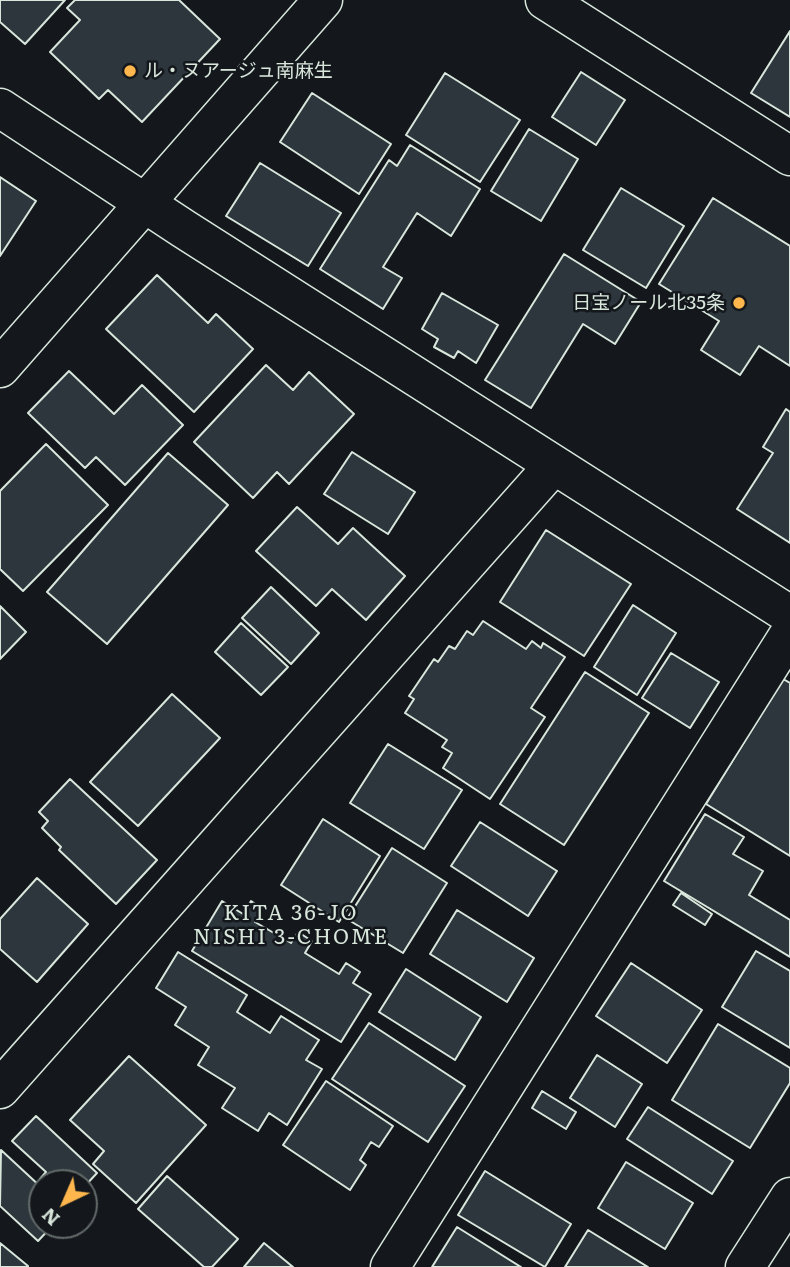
<!DOCTYPE html>
<meta charset="utf-8">
<style>
body{margin:0}
#map{position:relative;width:790px;height:1267px;overflow:hidden;background:#14181c;font-family:Literata,serif}
canvas{display:block}
.north{position:absolute;left:28px;top:1169px;width:70px;height:70px;box-sizing:border-box;background:#14181c;border:2px solid #626a69;border-radius:50%;rotate:224deg;font-size:19px;font-weight:700;line-height:28px;text-align:center;color:#d8e6dc}
.north::after{content:'';display:block;margin:auto;width:24px;height:32px;background:#ffb74d;clip-path:polygon(50% 0,100% 100%,50% 72%,0 100%)}
</style>
<div id="map">
<canvas width="790" height="1267"></canvas>
<div class="north">N</div>
</div>
<script>
const context = document.querySelector('canvas').getContext('2d');
context.lineJoin = 'round';
function paint(path, color) {
  context.fillStyle = color;
  context.fill(path, 'evenodd');
}
function trace(path, color, width, dash) {
  context.strokeStyle = color;
  context.lineWidth = width;
  context.lineCap = dash ? 'butt' : 'round';
  context.setLineDash(dash || []);
  context.stroke(path);
}
function write(font, color, halo, rows, align = 'center') {
  context.font = font + ' Literata,"Noto Sans JP",serif';
  context.lineWidth = 5;
  context.setLineDash([]);
  context.textBaseline = 'middle';
  context.strokeStyle = halo;
  context.fillStyle = color;
  for (const [text, x, y, turn = 0] of rows) {
    context.save();
    context.translate(x, y);
    context.rotate((+turn || 0) * Math.PI / 180);
    context.textAlign = isNaN(turn) ? turn : align;
    if (halo) context.strokeText(text, 0, 0);
    context.fillText(text, 0, 0);
    context.restore();
  }
}
const building = new Path2D(`
 M0 0H65L25 44 0 22Z
 M75 0H179L220 39 142 122 108 90 99 99 50 52 80 20 67 8Z
 M790 31V117L751 93Z
 M581 72 625 100 596 145 552 117Z
 M445 73 520 120 480 182 406 135Z
 M312 93 391 144 359 194 280 142Z
 M529 129 578 159 541 221 491 191Z
 M410 145 480 189 451 236 417 213 383 267 402 278 383 309 320 269 389 160 397 166Z
 M260 163 341 213 308 266 226 216Z
 M0 177 36 201 0 256Z
 M621 188 684 226 646 288 583 250Z
 M713 198 790 246V366L759 346 740 375 701 350 719 321 659 284Z
 M564 254 641 302 615 344 583 324 531 408 485 380Z
 M157 275 208 323 216 314 253 349 194 412 106 329Z
 M442 293 498 325 476 363 458 351 454 358 434 347 438 339 422 329Z
 M266 365 293 390 309 372 354 414 289 484 277 472 253 498 194 442Z
 M69 371 114 414 142 385 183 425 125 485 96 457 85 468 28 413Z
 M786 409 790 412V543L737 509 773 453 763 447Z
 M46 444 108 505 23 591 0 569V491Z
 M352 452 415 492 388 534 324 494Z
 M168 453 228 505 107 644 47 592Z
 M297 507 338 544 353 528 405 576 366 620 332 589 316 606 256 551Z
 M546 530 631 584 584 656 500 602Z
 M271 587 319 633 291 664 242 618Z
 M633 605 676 633 637 695 594 667Z
 M0 606 26 632 0 659Z
 M483 621 526 649 532 641 541 648 543 643 565 657 531 708 545 717 490 799 443 768 452 753 442 747 447 740 405 713 414 699 409 696 434 659 438 662 449 646 455 649 467 631 473 635Z
 M241 623 288 667 261 695 215 652Z
 M671 653 719 682 690 728 642 698Z
 M585 672 649 713 564 845 500 804Z
 M783 679 790 683V856L706 804Z
 M172 694 220 738 138 826 90 782Z
 M388 744 462 790 424 849 350 803Z
 M70 779 157 860 116 904 59 850 61 847 42 828 48 821 39 812Z
 M705 814 744 837 733 854 763 871 749 895 790 920V957L664 881Z
 M323 819 380 856 339 922 281 885Z
 M480 822 557 871 528 916 451 866Z
 M392 848 447 883 403 953 347 919Z
 M37 878 88 924 37 982 0 949V919Z
 M681 893 712 914 705 925 673 905Z
 M222 901 243 914 251 901 263 909 255 922 291 943 298 932 312 941 305 953 339 974 346 963 360 972 353 983 371 994 341 1042 192 951Z
 M457 910 534 958 507 1002 430 954Z
 M756 951 790 971V1048L722 1007Z
 M178 952 247 995 237 1012 270 1033 281 1016 319 1040 306 1060 322 1069 287 1125 269 1113 258 1131 222 1108 235 1088 198 1065 209 1047 175 1025 186 1007 156 988Z
 M631 963 702 1010 667 1063 596 1016Z
 M406 969 481 1017 455 1060 379 1012Z
 M369 1023 465 1086 428 1142 332 1079Z
 M718 1024 790 1068V1083L750 1148 672 1100Z
 M597 1055 642 1084 615 1127 570 1098Z
 M129 1056 206 1125 136 1203 93 1164 104 1151 70 1120Z
 M326 1081 393 1126 379 1147 371 1142 360 1160 366 1165 350 1190 283 1145Z
 M542 1091 576 1112 566 1129 532 1108Z
 M648 1107 733 1161 712 1194 627 1139Z
 M36 1116 97 1173 84 1187V1183H44L40 1179 46 1172 12 1141Z
 M1 1150 42 1188V1225H53L38 1241 0 1206Z
 M626 1162 693 1203 665 1249 598 1208Z
 M485 1171 571 1224 545 1267 458 1215Z
 M167 1176 238 1239 212 1267H204L138 1209Z
 M457 1227 521 1267H432Z
 M588 1230 648 1267H565Z
 M0 1243 28 1266V1267H0Z
 M264 1243 293 1267H244Z`);
const minor = new Path2D(`
 M545 0 790 156
 M0 108 184 229 790 615
 M0 368 323 0
 M0 1089 554 465
 M390 1267 790 633
 M745 1267 790 1197`);
const markers = [
 [130,71,7,"#ffb74d"],
 [739,303,7,"#ffb74d"]
];
const poiNames = [
 ["ル・ヌアージュ南麻生",144,71],
 ["日宝ノール北35条",725,303,"right"]
];
const neighbourhoodNames = [
 ["KITA 36-JO",291,914],
 ["NISHI 3-CHOME",291,938]
];
paint(building, '#2c363c');
trace(building, '#d8e6dc', 2);
trace(minor, '#d8e6dc', 41);
trace(minor, '#14181c', 38);
for (const [x, y, r, color] of markers) {
  const dot = new Path2D();
  dot.arc(x, y, r, 0, 2 * Math.PI);
  context.fillStyle = color;
  context.fill(dot);
  trace(dot, '#14181c', 2.5);
}
write('19px', '#d8e6dc', '#14181c', poiNames, 'left');
context.letterSpacing = '2px';
write('21px', '#d8e6dc', '#14181c', neighbourhoodNames);
context.letterSpacing = '0px';
</script>
